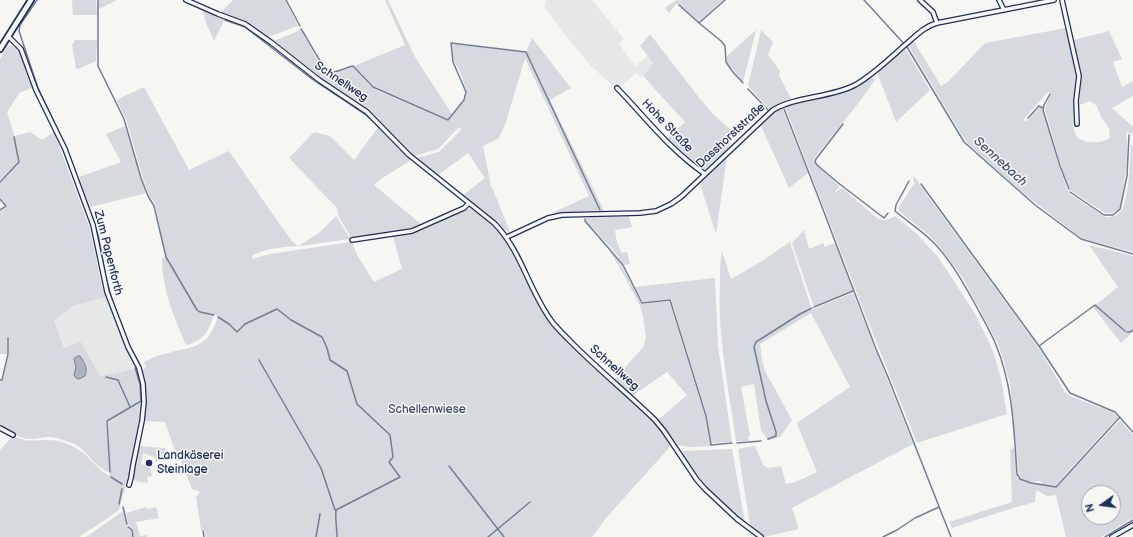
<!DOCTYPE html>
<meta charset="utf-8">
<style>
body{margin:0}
#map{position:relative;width:1133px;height:537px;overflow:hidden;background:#f6f6f2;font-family:"Balsamiq Sans",sans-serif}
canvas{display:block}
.north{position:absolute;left:1081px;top:485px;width:40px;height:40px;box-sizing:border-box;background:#f6f6f2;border:1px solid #9ea6b7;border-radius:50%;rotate:256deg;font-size:11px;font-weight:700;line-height:16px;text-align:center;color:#1b2f5e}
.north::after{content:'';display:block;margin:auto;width:14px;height:18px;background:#1b2f5e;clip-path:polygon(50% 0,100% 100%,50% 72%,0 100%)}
</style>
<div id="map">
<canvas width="1133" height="537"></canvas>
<div class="north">N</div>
</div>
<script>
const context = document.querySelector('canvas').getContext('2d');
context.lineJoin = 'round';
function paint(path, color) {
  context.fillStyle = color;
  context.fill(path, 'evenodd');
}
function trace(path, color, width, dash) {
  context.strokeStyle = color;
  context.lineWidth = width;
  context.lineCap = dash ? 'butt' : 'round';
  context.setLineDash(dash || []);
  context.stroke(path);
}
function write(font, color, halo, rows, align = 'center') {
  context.font = font + ' "Balsamiq Sans",sans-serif';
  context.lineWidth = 3;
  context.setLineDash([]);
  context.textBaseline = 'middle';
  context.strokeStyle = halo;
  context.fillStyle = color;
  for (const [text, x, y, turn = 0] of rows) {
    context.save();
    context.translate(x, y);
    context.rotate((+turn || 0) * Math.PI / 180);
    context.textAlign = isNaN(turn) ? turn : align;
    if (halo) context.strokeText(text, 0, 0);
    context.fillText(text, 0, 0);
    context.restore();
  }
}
const built = new Path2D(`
 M546 0H592L624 39 619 44 635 66 648 56 653 63 641 78 636 73 617 90 591 66 566 36 544 6Z
 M106 297 134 369 100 376 86 352 64 348 53 321 73 306Z`);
const green = new Path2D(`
 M72 0H96L97 15H73Z
 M99 0H117L99 9Z
 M233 0H285L298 26 268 37 247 22 222 13V11Z
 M385 0H388L415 57 452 114 448 119 373 86 354 66 405 45Z
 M676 0H723L699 22 679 4 677 5 676 4 669 13 665 8Z
 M202 10 225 19 214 41 206 23Z
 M1066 28 1077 76 1075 106 1074 107C1074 122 1069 140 1089 142 1097 143 1104 142 1110 138L1109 128 1101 117 1097 106 1090 101 1079 105 1081 76 1074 40 1109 31 1122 59 1113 62 1122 87 1133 81V96L1112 108 1133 127V132L1131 134 1126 132C1129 157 1125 181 1120 206L1118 210 1113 213H1105L1070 190 1060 163 1045 109 1051 92 1047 93 1023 120 1026 122 1040 107 1042 108 1059 166 1069 194 1105 217C1110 218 1118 216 1121 211 1129 199 1130 161 1131 146L1133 145V252L1081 238 1023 193 966 142 908 45 913 40 941 86 949 81 985 43Z
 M301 30C308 41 320 71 333 74L353 67 369 85 376 90 448 121 465 100 467 93 461 74 454 61 451 44 526 52 532 38 571 88 550 100 604 211 552 213 589 196 525 58 506 122 499 138 483 146 491 187H492L510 232 504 230 495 221 462 196 485 178 468 153C458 161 447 167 438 176L417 158 439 152 462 129 459 127 438 149 414 156 369 110 317 75 274 41Z
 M756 30 743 82 727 62V56Z
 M761 30 773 42 768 55 780 71 779 75 792 101 779 104 770 110 748 86Z
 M650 34 700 99 713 114 732 131 728 148 705 169C691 166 676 148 667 139L685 122 643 76 653 63 640 46Z
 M74 40H97L96 61 78 69 76 68 72 44 74 43Z
 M10 45C24 49 25 76 33 88L20 92 7 112 14 135 19 162 0 180V59L7 47Z
 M905 48 930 90 896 122 877 72Z
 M871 77 875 80 860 101 815 157 814 161 815 164 840 187 835 191 836 192 842 188 877 218C885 222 888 220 895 216L916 233 938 257 974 312 988 340 995 357 1001 379 1007 414 917 443 863 309 785 107C816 99 843 95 871 77Z
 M144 87 189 170 229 151 276 219 292 241 298 246 319 233 336 216 350 239C333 241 316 244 300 246 283 247 267 248 251 256L253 259 269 254 352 242 357 255 374 282 402 269 393 236 412 232 470 208 492 225 507 241 534 298 551 325 595 369 646 414 662 433 670 445 668 449 606 518 592 537H206L204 530H201L196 497 200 492 192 489 181 461 178 460 165 422 144 421C146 402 147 389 141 371L146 367 144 362C150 359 157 355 164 354 193 346 208 350 218 316L214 314C209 331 204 341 186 345 174 316 162 290 162 258L166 257 155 204 149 195 143 178 126 119 116 100Z
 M782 108 808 173 789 188 761 126 774 112Z
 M125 126 146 193 90 207 79 177 121 162 106 134Z
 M379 126 411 160 381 179 374 185 422 225 403 231 352 239 338 215 337 208 289 158 314 132 330 136 354 160Z
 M30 132 42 140 54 132 90 229 102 287 106 297 73 306 54 321 64 348 81 342 100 376 134 369 140 385 141 400 130 406 118 379 106 377 118 380 129 407 106 421 110 472C96 470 87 449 74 444 67 441 57 437 50 437 43 437 35 439 28 439 18 438 9 431 0 426V380H3L9 354 8 337 7 354H0V211L7 206 0 197V183L20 162 14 136ZM80 356 85 362V368L74 375Z
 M727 156 716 234 700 184Z
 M913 176 919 182V184L1038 347 1065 392 1070 396 1112 412 1118 417 1055 486H1052L1056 487 1120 420 1133 435V518L1101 537H1066L1056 495 1047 496 1036 490 1035 502 1013 508 952 528 949 522 1012 502 1010 449 1015 448 1017 478 1035 483H1042L1040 481C1034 483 1024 481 1019 476L1010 384 1004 361 997 342 963 278 940 247 929 235 900 212 898 208 914 184ZM1089 493H1113V517H1089Z
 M629 216 632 227 615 230 617 243 622 253 627 252 630 264 624 265 618 256 586 221V218Z
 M804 230 809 249 823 243 825 247 835 243 853 290 814 306 808 290 792 243Z
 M790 242 811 307 810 308 811 310 853 293 913 444 792 508 799 529 764 537 750 525 738 449 755 446 763 465 769 468 781 466 786 484 796 482 817 472 797 424 798 422 850 387 811 313 760 344 762 360 765 371 792 420 780 437 768 440 761 430 754 384 741 387 750 436H748L749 441H736C729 389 717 335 720 281 720 271 720 261 722 251L731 279 759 263Z
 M1089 245 1133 256V332L1121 343 1093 307 1118 287Z
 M608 248 622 266 642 304 669 301 705 416 710 446 689 447 676 445 658 420 687 395 667 372 632 396 614 380 644 346 646 337 643 316 640 306 625 277Z
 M715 278 718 346 732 442 711 443 707 416 671 299 643 302 635 287Z
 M142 401C142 422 135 443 131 463 130 470 131 476 127 481L119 510 115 513 79 537H0V450L13 436C27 443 35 440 49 440 57 440 67 443 74 447 88 453 95 469 110 476L108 420Z
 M138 446 165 448V459L155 462 156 458 143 453 141 464 150 466 152 476 147 477 148 483 136 481 133 478Z
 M732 449 745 523 706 486 683 455 684 451Z
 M146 507 147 509 156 507 159 518 136 522 140 536 146 535 147 537H134L132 529 129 527 126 513Z
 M123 511 128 529 131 530 132 537H86Z`);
const water = new Path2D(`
 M78 356H80C85 363 88 368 85 376L79 379 76 378 74 375 76 367 74 359Z`);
const stream = new Path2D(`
 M37 0 20 25 19 31 38 88 66 147
 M98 0V66L124 119 141 178 148 196 154 206 166 257 197 310 200 312 214 315
 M286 0 300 26
 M725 0 699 23 721 41 725 46 726 62 732 71 743 83
 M864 0 907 47 964 142 1035 205 1081 239 1133 254
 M679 5 699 23
 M225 20 245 27 312 79 366 115 378 126
 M301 29C308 38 322 70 332 72 336 73 348 67 353 66L373 87 448 120 464 100 466 92 453 62 451 43 526 52 600 210
 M748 89 768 110
 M1050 94 1044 105 1043 110 1060 166 1069 189
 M784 109 819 199 876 349 888 377 951 537
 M1028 118 1039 106 1043 108
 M843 124 816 159 815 162 817 165 837 182 884 218 888 213
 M79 181 93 220
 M909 181 896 205 895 211C907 221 921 230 933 242 950 259 962 281 974 302 981 316 990 330 996 345 1013 386 1014 431 1017 474L1020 479 1031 483 1056 487 1120 417
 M0 182 19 162 14 137
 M921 184 1039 346 1095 305 1125 331
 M1070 192 1104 215H1113L1120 209 1127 176 1129 135
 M0 199 6 206 0 210
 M585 219V221L623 265 642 303 670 300 706 416 711 445 732 443
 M94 224 98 234 105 273
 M106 278C113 306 123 334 136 359
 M814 307 853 291
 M218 317 229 324 237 332 245 324 277 309 291 320 322 337 327 348 330 360 347 371 357 404 390 435 393 457 389 462 400 477 336 510C335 519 337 528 337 537
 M1127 332H1130L1133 330
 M1039 346 1070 393 1115 412 1133 432
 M259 360 321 468 335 510
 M106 377 118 380 130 407
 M0 380H2L8 354V338
 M768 439 776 436V432L766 401 754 347 756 342 800 314 812 308
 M737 443 761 441
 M449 466 504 537
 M110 472 107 421 141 401 140 384 135 368
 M111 477 122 484
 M119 504 122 489
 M123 507 127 524
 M128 527 132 530 133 537
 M203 531 204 537
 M316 537 320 514
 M488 537 530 502
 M883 537 897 530 915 518 939 507
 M1105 537 1133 520`);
const minor = new Path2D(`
 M186 0 218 14 245 24 272 43 319 80 367 112 409 155 494 223C522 251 529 292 553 323 559 330 566 337 572 343 599 370 628 394 655 420L664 431 697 480 705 489 737 519 761 537
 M920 0 933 12 937 23
 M999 0 1004 10
 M1062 0 1079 76 1076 101 1077 124
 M8 36 21 49 36 90 65 149 93 225 107 292 128 347 139 368 143 384 144 402 142 421 133 465 131 478 129 485
 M617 88C645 117 671 151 705 174
 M507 237 548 218 562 215 640 213 656 211 671 204 681 197 773 110C796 96 830 98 855 85 873 75 889 59 905 45 916 36 923 27 937 23L1054 0
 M352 240 412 231 464 208 468 204
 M0 428 13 435
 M1112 537 1133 525`);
const tertiary = new Path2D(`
 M0 49 31 0`);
const markers = [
 [149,463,4,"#1b2f5e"]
];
const streetNames = [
 ["Schnellweg",341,82,34],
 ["Hohe Straße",667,126,46],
 ["Dasshorststraße",731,136,-43],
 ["Zum Papenforth",108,253,76],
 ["Schnellweg",614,368,42]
];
const parkNames = [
 ["Schellenwiese",427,410]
];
const poiNames = [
 ["Landkäserei",157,456],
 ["Steinlage",157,470]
];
const waterNames = [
 ["Sennebach",1000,162,42]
];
paint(built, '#e6e7e7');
paint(green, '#d6d9dd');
paint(water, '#abb2c0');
trace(water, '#717e99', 1);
trace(stream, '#717e99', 1.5);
trace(minor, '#1b2f5e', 6);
trace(tertiary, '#1b2f5e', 8);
trace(minor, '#f6f6f2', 3.5);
trace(tertiary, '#f6f6f2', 4.5);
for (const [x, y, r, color] of markers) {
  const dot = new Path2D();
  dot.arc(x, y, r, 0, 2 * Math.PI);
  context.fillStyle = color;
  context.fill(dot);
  trace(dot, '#f6f6f2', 1.5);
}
write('12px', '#1b2f5e', '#f6f6f2', streetNames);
write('12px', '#405177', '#f6f6f2', parkNames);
write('12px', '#1b2f5e', '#f6f6f2', poiNames, 'left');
write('italic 13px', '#46567b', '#f6f6f2', waterNames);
</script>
